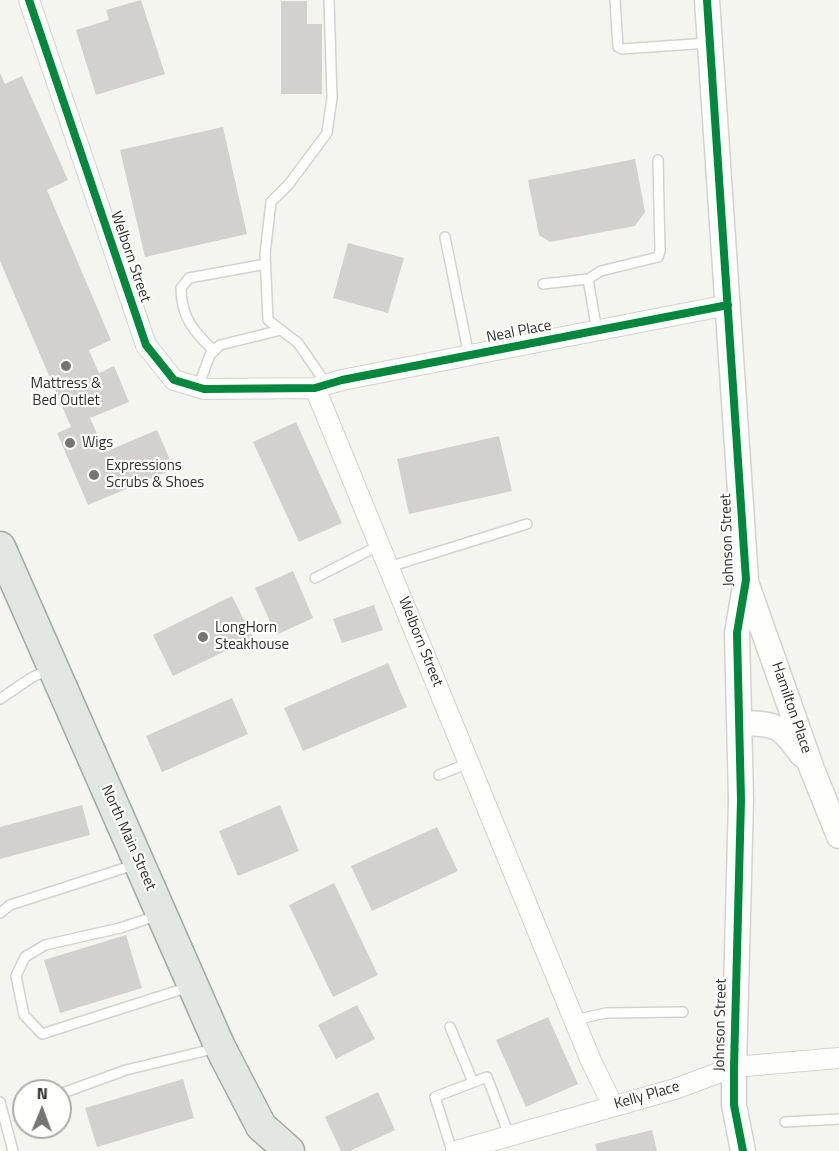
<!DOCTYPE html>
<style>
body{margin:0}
#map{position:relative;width:839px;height:1151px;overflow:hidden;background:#f5f5f0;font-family:"Titillium Web",sans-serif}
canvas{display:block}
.north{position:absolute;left:12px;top:1079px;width:60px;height:60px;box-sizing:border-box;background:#fffffe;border:2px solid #acacaa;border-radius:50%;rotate:1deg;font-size:16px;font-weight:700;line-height:24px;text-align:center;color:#30302d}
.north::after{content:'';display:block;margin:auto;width:21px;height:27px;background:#757571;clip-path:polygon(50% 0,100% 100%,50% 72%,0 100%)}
</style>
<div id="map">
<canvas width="839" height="1151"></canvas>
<div class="north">N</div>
</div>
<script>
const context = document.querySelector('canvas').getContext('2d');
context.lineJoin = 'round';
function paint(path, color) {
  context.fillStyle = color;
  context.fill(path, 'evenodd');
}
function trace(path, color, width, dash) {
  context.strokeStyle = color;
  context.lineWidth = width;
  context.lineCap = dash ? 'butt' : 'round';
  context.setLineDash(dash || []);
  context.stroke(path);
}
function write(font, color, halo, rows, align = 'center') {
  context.font = font + ' "Titillium Web",sans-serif';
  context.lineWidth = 4.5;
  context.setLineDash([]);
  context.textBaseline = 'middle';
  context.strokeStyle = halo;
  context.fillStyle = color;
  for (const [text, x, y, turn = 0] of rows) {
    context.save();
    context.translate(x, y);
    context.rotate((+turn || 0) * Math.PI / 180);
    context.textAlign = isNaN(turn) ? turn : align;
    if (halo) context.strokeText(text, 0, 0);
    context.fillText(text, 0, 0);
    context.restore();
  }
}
const building = new Path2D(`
 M141 0 165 74 96 95 76 30 109 20 106 10Z
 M281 1H307V24H322V94H281Z
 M0 73 5 84 22 76 68 180 47 190 111 340 89 350 99 373 114 366 129 402 90 418 105 452 157 430 174 469 88 505 57 433 71 427 0 261Z
 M223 127 247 234 145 257 120 150Z
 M635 159 645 212 635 226 550 242 539 235 528 180Z
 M348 243 404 258 388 313 333 298Z
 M296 422 342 523 299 542 253 442Z
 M499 436 512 491 409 514 397 459Z
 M293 571 313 618 276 635 255 588Z
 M232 596 253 638 173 676 153 635Z
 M374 605 383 630 342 643 333 619Z
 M388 663 407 707 303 751 284 708Z
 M232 698 248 734 162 772 146 736Z
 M82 805 90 835 0 859V827Z
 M280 805 299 851 238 876 219 831Z
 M437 827 458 871 372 911 351 866Z
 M334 883 378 975 333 997 289 905Z
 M126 935 142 988 60 1013 44 960Z
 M357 1005 375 1039 336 1059 318 1025Z
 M548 1017 578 1084 526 1107 496 1040Z
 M183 1079 194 1118 97 1147 85 1108Z
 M378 1092 395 1130 350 1151H341L325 1117Z
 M652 1130 657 1151H597L595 1144Z`);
const service = new Path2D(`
 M615 0 618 47 622 49 708 43
 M445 237 469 356
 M543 284 588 279
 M597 331 588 279 601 271 658 257 660 251 658 160
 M214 351C194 332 181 317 181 288L189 278 266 264
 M327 385 298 343 268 320 265 254 271 202 289 184 327 133 332 98 329 0
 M198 387 210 355 220 345 281 330
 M389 567 527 524
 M315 578 380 545
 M0 699 31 678 49 669
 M439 775 469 763
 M0 913 10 905 137 864
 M159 915 120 928 45 945 25 957 16 976 24 1015 42 1034 189 987
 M574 1020 606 1013 683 1012
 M450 1027 473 1082
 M60 1094 126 1070 217 1048
 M0 1102 13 1151
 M785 1122 839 1119
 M452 1151 435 1097 487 1077 509 1135`);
const minor = new Path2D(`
 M29 0 146 345 174 380 204 389 315 388 342 380 728 305
 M315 388 591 1061 613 1106
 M456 1151 675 1089 734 1067 839 1058`);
const tertiary = new Path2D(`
 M707 0 746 580 737 633 741 800 734 1067V1105L743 1151
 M746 582 812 769 839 836
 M739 723C777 724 780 724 802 755`);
const primary = new Path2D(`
 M0 547 220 1047 261 1126 289 1151`);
const cycleway = new Path2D(`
 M29 0 146 345 174 380 204 389 315 388 342 380 728 305
 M707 0 746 580 737 633 741 800 734 1067V1105L743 1151`);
const markers = [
 [66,366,6,"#757571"],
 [70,443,6,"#757571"],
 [94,475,6,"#757571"],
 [203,637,6,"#757571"]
];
const streetNames = [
 ["Welborn Street",130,257,71],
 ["Neal Place",519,332,-11],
 ["Johnson Street",728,540,-92],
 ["Welborn Street",420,642,68],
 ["Hamilton Place",791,708,71],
 ["North Main Street",128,838,66],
 ["Johnson Street",721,1025,-89],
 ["Kelly Place",647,1096,-16]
];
const poiNames = [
 ["Mattress &",66,384,"center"],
 ["Bed Outlet",66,401,"center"],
 ["Wigs",82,443],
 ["Expressions",106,466],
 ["Scrubs & Shoes",106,483],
 ["LongHorn",215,628],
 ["Steakhouse",215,645]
];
paint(building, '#d2d1cd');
trace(service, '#d2d2cf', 12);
trace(minor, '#d2d2cf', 22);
trace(tertiary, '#d2d2cf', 27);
trace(primary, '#a5aa9f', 33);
trace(service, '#fefefd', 9);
trace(minor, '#fefefd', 20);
trace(tertiary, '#fefefd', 24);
trace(primary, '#e3e7e1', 30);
trace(cycleway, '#00873e', 8);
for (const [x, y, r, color] of markers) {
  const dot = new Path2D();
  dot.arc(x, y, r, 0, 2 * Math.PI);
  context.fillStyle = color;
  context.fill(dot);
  trace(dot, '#fffffe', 2);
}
write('15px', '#30302d', '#fffffe', streetNames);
write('15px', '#30302d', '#fffffe', poiNames, 'left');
</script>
